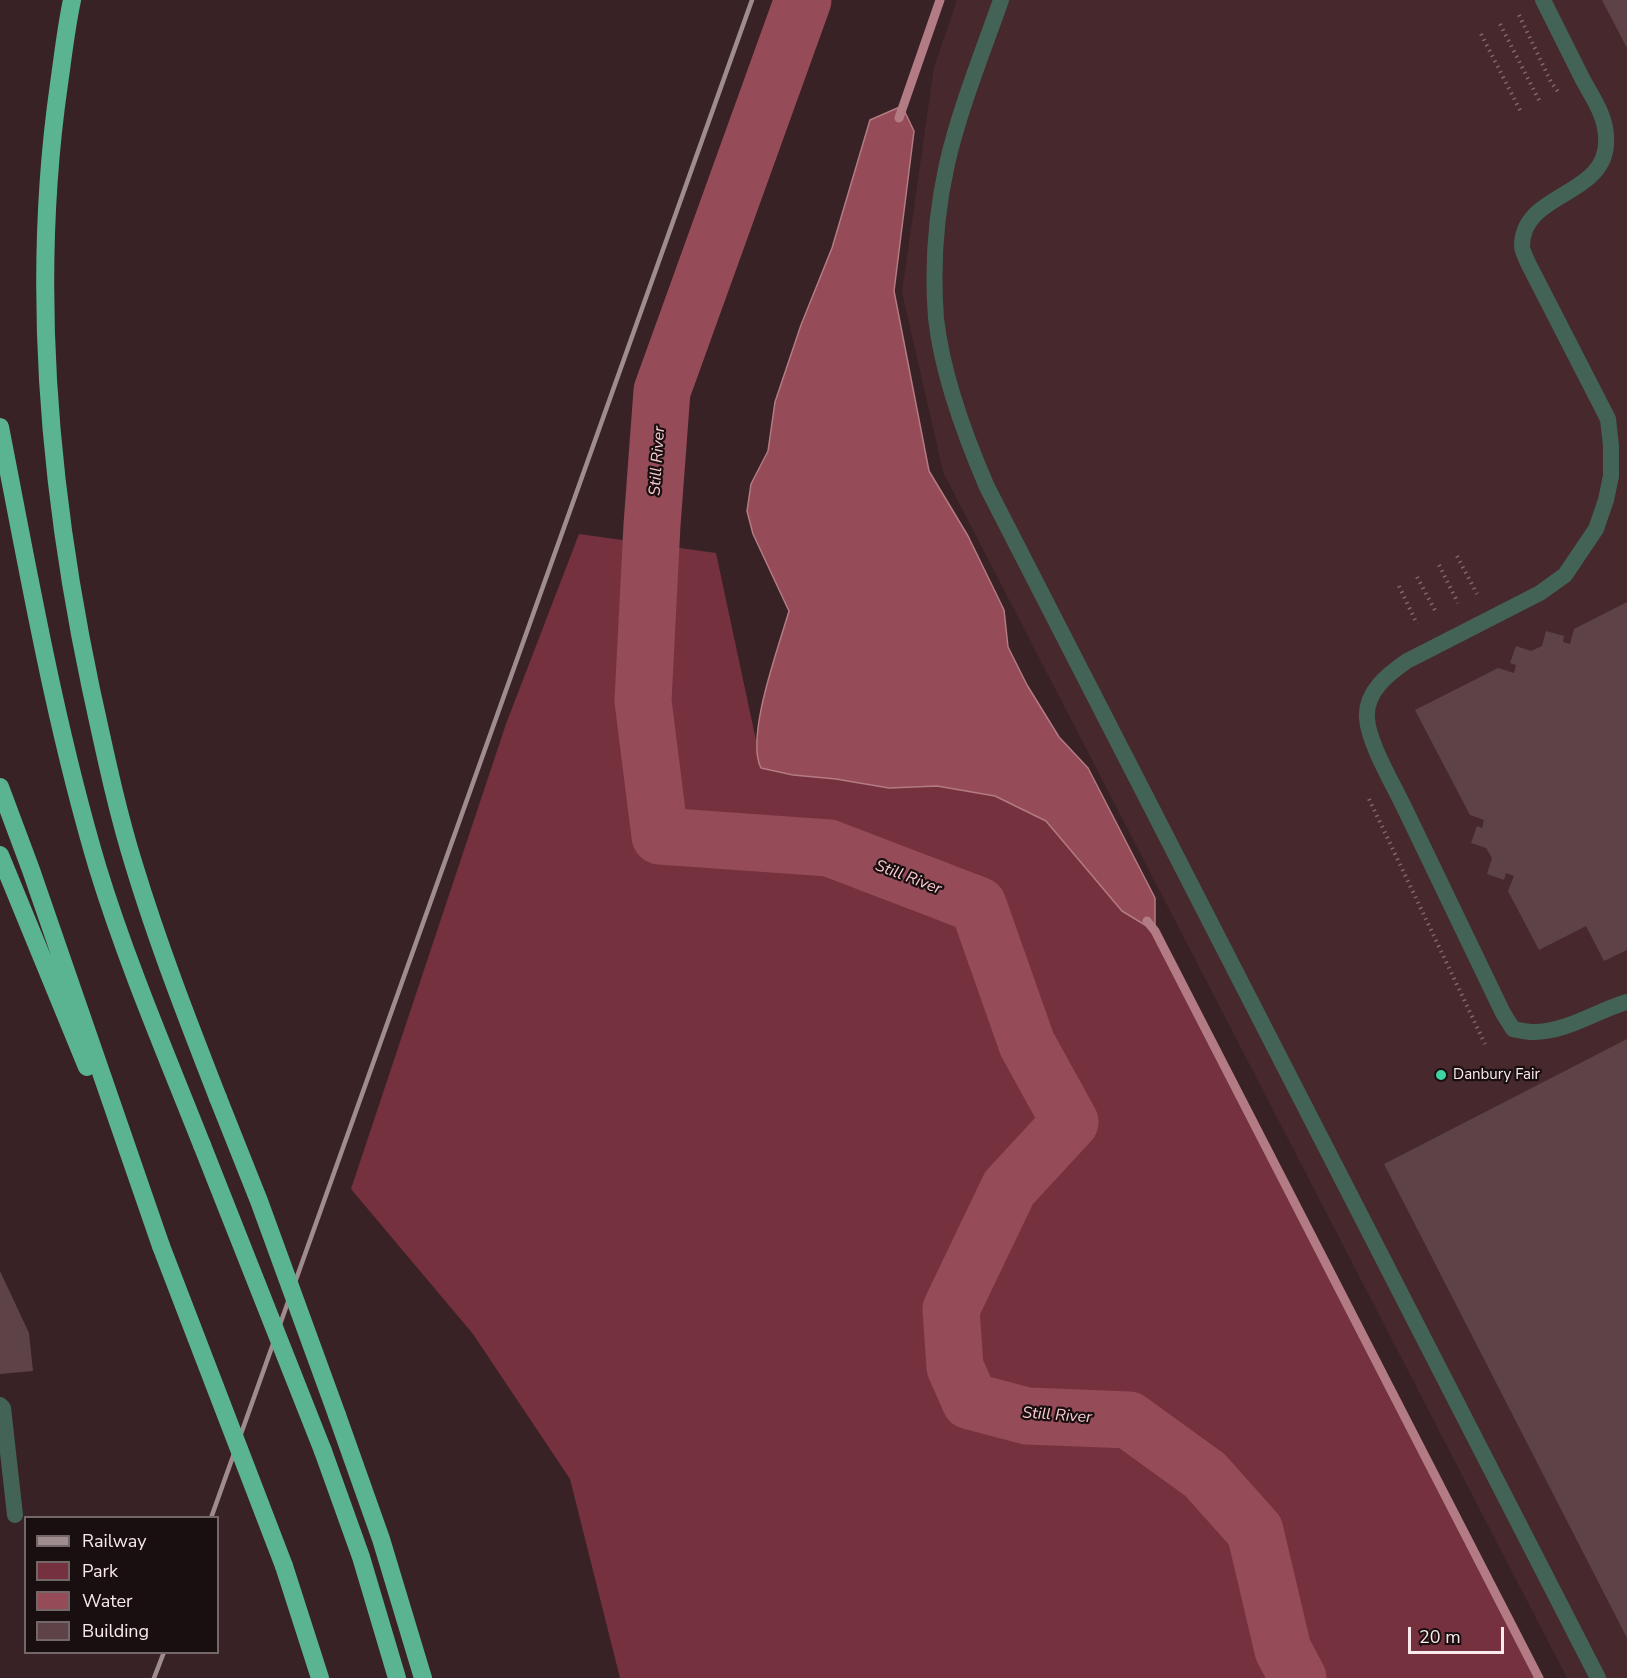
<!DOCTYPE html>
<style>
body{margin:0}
#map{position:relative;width:1627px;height:1678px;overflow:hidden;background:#392225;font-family:"Nunito Sans",sans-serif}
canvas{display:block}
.legend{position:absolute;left:24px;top:1516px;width:195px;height:138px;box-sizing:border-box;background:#190f10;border:2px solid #736768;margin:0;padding:8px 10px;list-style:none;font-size:18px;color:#faeaec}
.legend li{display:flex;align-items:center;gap:12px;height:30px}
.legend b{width:30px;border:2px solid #736768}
.scale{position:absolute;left:1408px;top:1627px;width:96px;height:27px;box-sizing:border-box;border:3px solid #faeaec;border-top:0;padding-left:8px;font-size:18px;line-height:21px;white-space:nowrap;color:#faeaec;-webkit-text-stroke:4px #190f10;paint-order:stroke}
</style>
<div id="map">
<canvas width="1627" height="1678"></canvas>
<ul class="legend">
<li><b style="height:8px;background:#9f8c8f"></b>Railway</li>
<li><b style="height:16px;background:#76313f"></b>Park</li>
<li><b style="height:16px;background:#954b58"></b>Water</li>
<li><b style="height:16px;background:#5d4347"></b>Building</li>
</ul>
<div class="scale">20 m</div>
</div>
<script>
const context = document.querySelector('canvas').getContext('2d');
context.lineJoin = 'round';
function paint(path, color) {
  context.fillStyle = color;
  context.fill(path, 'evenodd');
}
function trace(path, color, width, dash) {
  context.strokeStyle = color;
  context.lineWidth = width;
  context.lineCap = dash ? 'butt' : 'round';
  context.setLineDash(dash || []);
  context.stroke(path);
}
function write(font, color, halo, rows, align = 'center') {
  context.font = font + ' "Nunito Sans",sans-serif';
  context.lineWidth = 4.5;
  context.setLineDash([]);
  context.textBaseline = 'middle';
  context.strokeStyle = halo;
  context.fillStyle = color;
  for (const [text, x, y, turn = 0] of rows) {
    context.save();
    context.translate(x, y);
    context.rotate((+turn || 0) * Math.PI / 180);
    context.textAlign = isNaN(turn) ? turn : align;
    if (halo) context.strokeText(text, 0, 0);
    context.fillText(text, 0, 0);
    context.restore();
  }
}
const built = new Path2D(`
 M957 0H1627V1678H1567L943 472 902 292 934 67Z`);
const green = new Path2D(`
 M579 534 716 553 757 745V760L793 775 836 779 889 788 937 786 995 796 1046 821 1122 911 1155 931 1539 1678H620L570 1479 473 1334 351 1189 506 724Z`);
const water = new Path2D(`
 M902 106 914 131 894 291 929 471 968 536 1004 610 1008 647 1027 685 1059 737 1088 768 1155 898V931L1122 911 1046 821 995 796 937 786 889 788 836 779 793 775 761 768C745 737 779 646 789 611L753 534 747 511 751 484 768 451 775 402 801 325 832 248 870 120Z`);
const stream = new Path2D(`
 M899 118 940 0
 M1147 921 1155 931 1539 1678`);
const river = new Path2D(`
 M803 0 662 391 652 525 643 701 660 836 829 848 978 905 1027 1044 1070 1122 1009 1188 951 1309 955 1367 970 1401 1027 1416 1129 1420 1205 1475 1255 1531 1283 1650 1298 1678`);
const building = new Path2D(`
 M1602 0H1627V48Z
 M1627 602V950L1604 961 1586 926 1539 950 1508 891 1514 876 1506 873 1504 880 1487 874 1492 858 1486 848 1471 843 1477 826 1482 828 1484 820 1470 815 1415 710 1498 668 1514 673 1516 665 1510 663 1516 646 1531 651 1542 646 1546 631 1564 636 1563 642 1570 644 1574 629Z
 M1627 1039V1638L1384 1164Z
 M0 1271 29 1333 33 1371 0 1374Z`);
const path = new Path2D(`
 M1519 15 1551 82 1559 93
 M1500 24 1540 102
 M1481 34 1521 112
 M1457 556 1477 594
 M1439 565 1458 603
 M1417 577 1437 614
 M1399 586 1417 624
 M1369 799 1485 1044`);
const lane = new Path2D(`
 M1001 0C982 54 960 108 947 164 936 214 932 267 936 318 942 374 965 436 987 487L1598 1678
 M1543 0C1556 26 1569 52 1582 78 1592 97 1605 114 1606 136 1611 198 1522 190 1522 246 1522 251 1526 258 1528 263L1608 419 1611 446V476L1606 500 1596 529 1565 575 1540 593 1407 661C1388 674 1365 692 1367 718 1368 742 1393 784 1404 807 1437 875 1470 944 1503 1013L1513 1029C1519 1030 1526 1032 1532 1032 1565 1033 1596 1011 1627 1002
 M0 1405 3 1408 15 1515`);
const highway = new Path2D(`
 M72 0C66 28 63 56 59 84 30 285 49 491 91 689 104 748 116 807 134 865 158 944 188 1021 218 1098
 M0 427C29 575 55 725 98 869 127 963 166 1054 202 1145
 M0 787 31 870 161 1246
 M0 855 87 1067
 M337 1415 381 1539 423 1678
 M323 1451 361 1557 397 1678
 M284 1566 320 1678`);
const rail = new Path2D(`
 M211 1518 752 0
 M154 1678 164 1652`);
const highwayBridge = new Path2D(`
 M218 1098 259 1201 337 1415
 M202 1145 323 1451
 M161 1246 284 1566`);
const markers = [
 [1441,1075,6,"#3ed4a3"]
];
const poiNames = [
 ["Danbury Fair",1453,1075]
];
const waterNames = [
 ["Still River",658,461,-86],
 ["Still River",908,878,21],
 ["Still River",1057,1416,4]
];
paint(built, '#46282d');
paint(green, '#76313f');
paint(water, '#954b58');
trace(water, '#b37b84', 1.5);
trace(stream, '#b37b84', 9);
trace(river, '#954b58', 57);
paint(building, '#5d4347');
trace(path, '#7d686b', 4, [1.5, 4.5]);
trace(lane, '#426355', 16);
trace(highway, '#5ab391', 18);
trace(rail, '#9f8c8f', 4.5);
trace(highwayBridge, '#5ab391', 18);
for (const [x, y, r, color] of markers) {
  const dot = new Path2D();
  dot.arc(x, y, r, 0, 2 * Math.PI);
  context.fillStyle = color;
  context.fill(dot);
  trace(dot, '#190f10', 2);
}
write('15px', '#faeaec', '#190f10', poiNames, 'left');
write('italic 16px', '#faccd2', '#190f10', waterNames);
</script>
